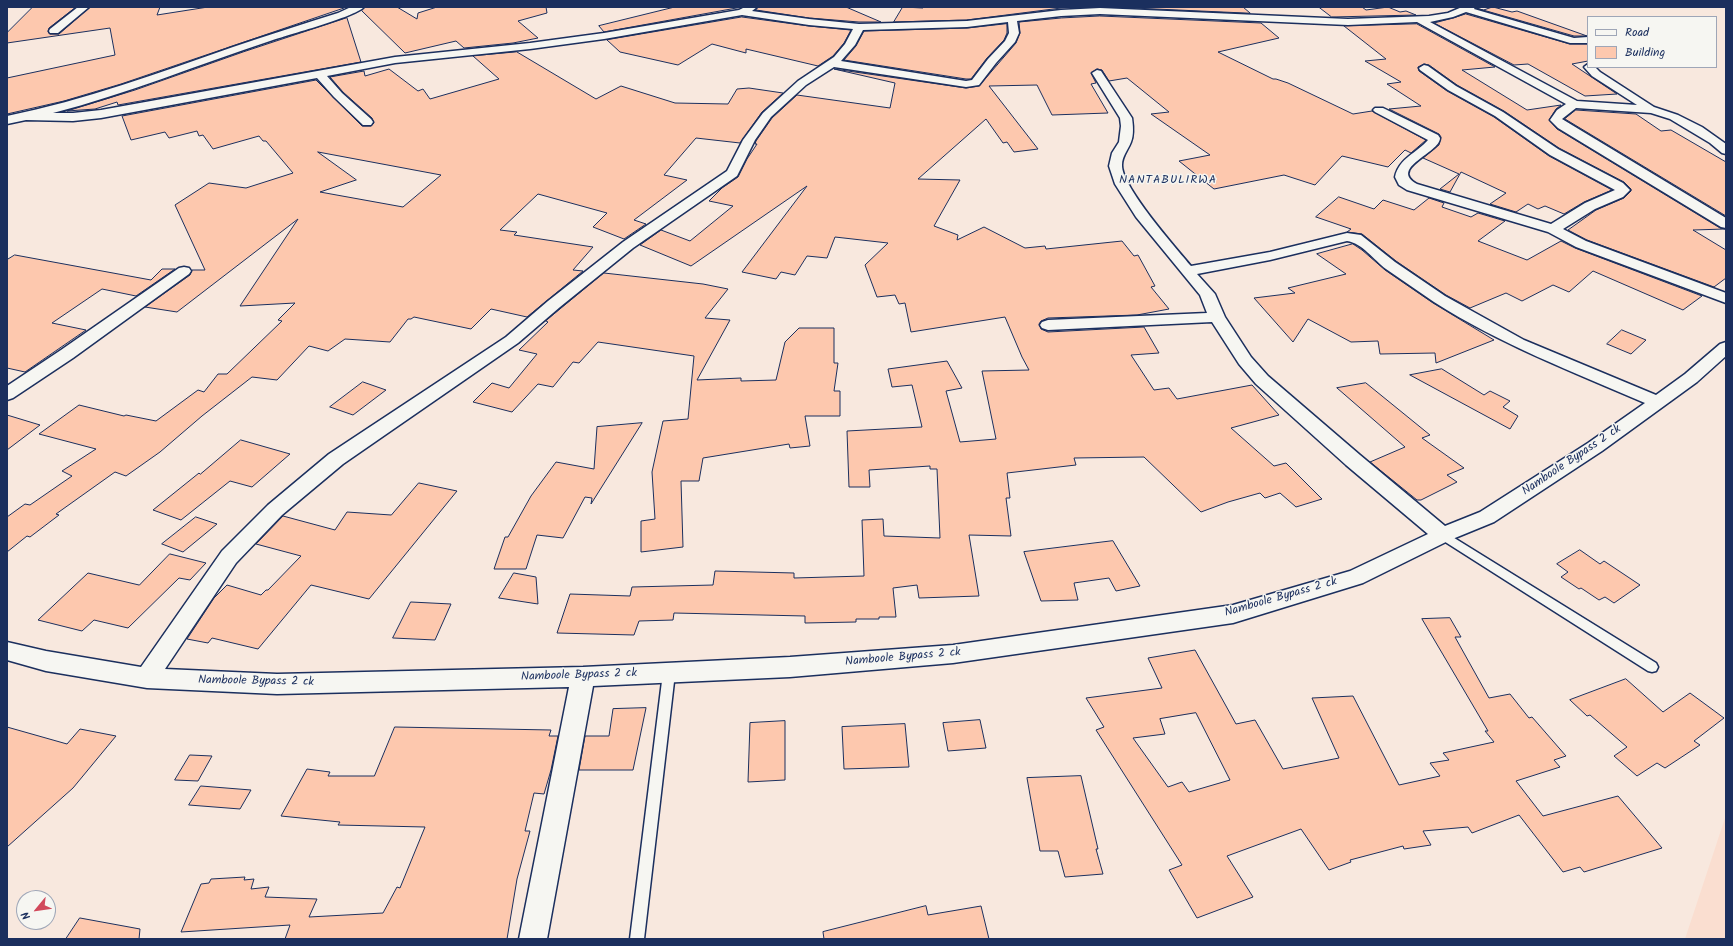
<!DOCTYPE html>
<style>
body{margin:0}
#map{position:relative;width:1733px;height:946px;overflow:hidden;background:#f8e8de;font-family:Kalam,sans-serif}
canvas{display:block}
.frame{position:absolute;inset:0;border:8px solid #1b2f5e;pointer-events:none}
.legend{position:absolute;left:1587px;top:16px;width:130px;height:52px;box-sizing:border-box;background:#f6f6f2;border:1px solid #9ea6b7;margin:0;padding:5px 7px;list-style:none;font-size:12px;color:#1b2f5e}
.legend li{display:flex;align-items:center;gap:8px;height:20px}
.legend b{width:20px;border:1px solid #9ea6b7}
.north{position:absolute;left:16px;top:890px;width:40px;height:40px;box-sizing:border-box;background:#f6f6f2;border:1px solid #9ea6b7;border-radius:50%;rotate:241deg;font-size:11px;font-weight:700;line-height:16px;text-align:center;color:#1b2f5e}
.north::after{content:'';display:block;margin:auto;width:14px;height:18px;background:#d1495b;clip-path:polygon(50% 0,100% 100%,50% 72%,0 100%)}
</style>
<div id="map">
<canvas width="1733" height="946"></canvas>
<div class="frame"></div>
<ul class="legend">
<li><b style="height:5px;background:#f6f6f2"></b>Road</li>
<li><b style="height:11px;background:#fdc8ae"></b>Building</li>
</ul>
<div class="north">N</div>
</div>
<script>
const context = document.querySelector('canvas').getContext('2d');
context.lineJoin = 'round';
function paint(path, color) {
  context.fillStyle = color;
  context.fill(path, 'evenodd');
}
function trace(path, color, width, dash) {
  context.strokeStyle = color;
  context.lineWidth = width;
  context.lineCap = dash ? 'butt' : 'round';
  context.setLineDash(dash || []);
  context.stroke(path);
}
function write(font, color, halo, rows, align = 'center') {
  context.font = font + ' Kalam,sans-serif';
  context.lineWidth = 3;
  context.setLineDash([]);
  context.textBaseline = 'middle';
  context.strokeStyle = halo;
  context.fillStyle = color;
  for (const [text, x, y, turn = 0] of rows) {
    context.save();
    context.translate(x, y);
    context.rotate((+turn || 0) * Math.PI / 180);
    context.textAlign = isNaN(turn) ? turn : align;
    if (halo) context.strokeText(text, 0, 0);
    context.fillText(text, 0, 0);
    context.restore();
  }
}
const built = new Path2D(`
 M1726 815V939H1685Z`);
const building = new Path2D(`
 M33 7H76L49 28 48 32 50 34H59L90 7H160L157 15 208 7H344V8L121 84 64 101 7 114V78L115 55 110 28 7 43V33Z
 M365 7H397L417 19 418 13 437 7H546L547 13 518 21 538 38 513 43 464 48 456 41 405 53 362 11Z
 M675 7H742L604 32 599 26Z
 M758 7H846L881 22H859L809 18 756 10Z
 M903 7 923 8 924 7H1090L1061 8 967 20 894 22Z
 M1111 7H1243L1250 13Z
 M1319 7H1362L1366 10 1388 7 1400 12 1406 11 1416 15 1332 17Z
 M1493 7 1512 12 1517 11 1587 36H1574L1476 8 1483 10Z
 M1466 14 1570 44H1588V61L1572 64 1617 94 1585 96 1528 64 1514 65 1434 23 1453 18Z
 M1100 16 1261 23 1279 38 1218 52 1273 79H1276L1288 83 1353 114 1372 111 1426 140 1411 153 1405 150 1388 167 1342 156 1315 185 1284 175 1214 189 1179 161 1210 155 1151 114 1169 112 1127 78 1109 81 1102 70 1097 69 1091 73 1096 83 1091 84 1108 113 1052 115 1037 85 989 86 1038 149 1014 152 1007 142 1003 143 986 119 918 179 960 180 934 226 958 235 957 240 984 227 1025 248 1045 246 1046 249 1122 241 1134 256 1138 255 1155 286 1151 287 1169 309 1137 315 1048 318 1041 321 1039 324 1041 329 1048 332 1144 327 1159 353 1131 355 1154 390 1169 388 1177 399 1252 385 1279 415 1231 428 1274 466 1286 463 1322 499 1296 507 1280 493 1265 498 1260 493 1228 502 1201 512 1144 457 1074 458 1076 465 1007 473 1010 498H1006L1011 536 969 535 979 596 919 598 917 585 893 588 896 617H879V619H856V622L805 623V616L674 613 673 620 639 621 634 635 557 633 570 594 630 596 632 587 713 585 715 571 794 573V578L864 576 862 520 883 519 884 536 940 538 937 469H930V466L869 470 870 487H849L847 431 922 427 912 385 892 387 888 369 947 361 962 388 946 391 960 442 996 439 982 371 1029 370 1022 357 1005 317 911 332 905 303 899 304 895 295 877 297 865 265 888 243 835 237 827 258 807 256 795 275 781 272 776 279 742 272 807 186 691 266 640 245 661 230 690 241 733 206 709 201 722 188 738 177 747 159 757 144H755L756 141 772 118 797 95 890 108 895 83 834 69 966 88 979 86 1016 43 1020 33 1019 22 1061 18Z
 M742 17 809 26 851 30 844 43 833 56 818 66 746 49V53L712 44 678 65 620 52 607 40Z
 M347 18 361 62 118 105 117 102 95 109 67 111 135 90 243 52Z
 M1007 24V33L1004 40 987 58 971 79H966L844 60 856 46 864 31 967 28Z
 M1417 24 1495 67 1462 70 1527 110 1561 105 1556 109 1549 120 1557 129 1720 228 1725 229 1693 230 1726 250V278L1714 287 1587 240 1568 230 1596 210 1624 198 1631 191V189L1624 182 1559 148 1504 111 1457 85 1429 65 1424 64 1418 67 1419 71 1447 91 1494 117 1549 156 1612 190 1584 202 1564 214 1545 206 1538 209 1528 204 1516 212 1490 204 1506 193 1461 172 1450 192 1440 189 1459 174 1423 158 1439 145 1441 137 1439 134 1389 109 1421 106 1387 84 1401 82 1365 61 1386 59 1344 26Z
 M517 52 596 99 621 86 675 103 728 104 737 89 749 88 783 93 762 112 740 143 696 138 664 175 687 180 634 220 646 224 624 239 593 227 607 213 538 194 500 230 517 232 514 235 593 247 573 270 583 271 527 317 491 309 471 329 414 317 411 319H408L390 342 345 339 328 351 309 346 277 380 252 377 202 416 160 452 126 476 115 472 56 514 59 515 30 537 27 536 7 552V517L25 504 30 505 72 476 62 471 96 449 39 434 79 405 124 416 126 415 156 421 198 390 204 392 218 374H227L282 321 278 320 295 303 240 306 298 219 177 312 145 307 190 275 192 270H205L175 205 209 183 246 188 293 173 266 141H263L259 136 213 149 203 135 199 136 197 131 169 138 165 132 131 140 122 116 316 80 362 126H371L374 123 372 118 343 92 330 77 364 71 365 76 389 69 418 91 423 89 430 99 499 79 473 56ZM318 152 441 175 403 207 320 192 356 180Z
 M1576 110 1636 114 1661 131 1671 130 1726 162V216L1565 119Z
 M1339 197 1374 209 1383 200 1414 210 1429 198 1444 203 1442 207 1471 217 1478 213 1505 221 1478 241 1527 260 1561 241 1575 248 1702 296 1683 310 1593 271 1569 292 1553 285 1522 301 1506 293 1470 308 1446 295 1396 261 1362 234 1347 232 1351 229 1316 217Z
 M1353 244 1362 250 1385 270 1433 303 1494 340 1436 363 1435 353 1380 354 1378 341 1351 342 1308 319 1293 342 1254 298 1295 293 1288 288 1346 274 1317 254Z
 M15 255 151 280 162 269H175L136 296 102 289 52 323 86 330 25 372 7 368V260Z
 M604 273 703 284 728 289 705 318 730 320 697 380 741 378V381L776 380 785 342 799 328H834V363H838L834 391H840V416H805L810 446 790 448 789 444 703 458 699 481H681L683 547 641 552V521L655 519 652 472 663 421 688 419 694 356 598 342 579 363 573 362 553 387 538 384 512 412 473 402 492 383 509 388 537 354 519 350 548 322 546 321Z
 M1622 330 1646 340 1631 354 1607 344Z
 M1442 369 1484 395 1490 391 1510 401 1503 407 1518 416 1510 429 1410 375Z
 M363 382 386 390 353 415 330 407Z
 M1366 383 1430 435 1422 438 1464 468 1447 475 1457 482 1421 500H1417L1370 462 1405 447 1337 388Z
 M7 415 40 425 7 450Z
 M642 423 591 504 592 498 585 497 563 538 537 535 526 569H494L505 537H508L531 496 556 462 594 469 597 427Z
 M241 440 290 454 252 487 230 481 181 520 153 510 199 473 200 474Z
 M419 483 457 491 369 599 311 585 258 649 212 638 208 643 187 639 214 598 227 585 261 595 266 590H268L301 556 256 544 283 516 335 530 347 512 391 515Z
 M196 517 217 524 183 552 162 544Z
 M1113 541 1140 586 1116 591 1109 578 1074 583 1078 600 1041 601 1024 552Z
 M1580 550 1600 564 1604 561 1640 585 1614 603 1605 597 1599 600 1581 588 1579 589 1561 577 1568 572 1557 564Z
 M170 554 206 563 190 580 179 578 128 628 94 620 82 631 38 620 88 573 139 585Z
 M514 573 536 577 538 604 499 598Z
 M411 602 451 604 435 640 393 638Z
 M1450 618 1461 637H1455L1489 698 1510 694 1529 718 1532 717 1566 756 1554 760 1560 767 1516 781 1543 816 1618 796 1662 848 1584 872 1580 867 1563 872 1519 815 1472 833 1468 827 1423 831 1431 845 1404 849 1403 846 1350 860 1351 862 1329 870 1301 829 1227 856 1253 897 1197 918 1169 870 1182 865 1096 730 1104 727 1086 698 1162 688 1148 658 1195 650 1236 724 1255 720 1283 769 1339 758 1312 698 1353 696 1399 785 1440 776 1430 763 1449 760 1443 753 1494 742 1485 731H1488L1422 619ZM1196 713 1230 780 1189 792 1182 782 1168 787 1133 738 1165 734 1160 719Z
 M1626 679 1663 712 1690 693 1724 718 1694 741 1700 745 1665 768 1657 763 1637 776 1614 756 1627 747 1590 715 1587 716 1570 700Z
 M646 708 633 770H579L585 736H609L613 709Z
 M980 720 986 748 948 751 943 723Z
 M785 721V780L748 782 750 723Z
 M905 724 909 767 844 769 842 727Z
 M7 727 67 744 80 729 116 736 73 788 7 847Z
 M395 727 551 730 549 736H558L551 770 544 794 534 793 525 831H530L517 879 507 939H285L290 925 181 932 201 884 209 883 211 879 245 877 244 880 254 879 251 889 269 887 265 897 317 899 309 917 383 913 397 887 400 888 425 827 338 825 340 822 281 816 307 769 330 772 328 776H374Z
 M190 755 212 756 198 781 175 780Z
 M1081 776 1098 849H1096L1103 874 1065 877 1058 851H1040L1027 778Z
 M201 786 251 790 240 809 189 805Z
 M926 906 928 915 981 906 989 939H824L823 932Z
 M80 918 140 929 139 939H66Z`);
const service = new Path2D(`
 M1443 531 1656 663 1658 667 1656 671 1652 672 1648 671 1439 538 1438 535 1439 532Z
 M669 668 673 669 675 673 644 939H630L663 673 665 669Z`);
const minor = new Path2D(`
 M78 7H89L58 33H50L49 31 50 29Z
 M351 7H364C355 17 287 35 270 41 197 65 127 94 53 113H73L101 110 395 57 530 43 604 33 739 10 745 7H757L752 11 809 19 859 24 967 21 1061 10 1100 8 1348 19 1429 16 1448 13 1462 7H1475L1474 9 1574 38 1588 37V43H1570L1466 12 1453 17 1430 22 1577 101 1637 105 1592 76 1584 67 1588 64V67H1595L1600 72 1654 107 1678 115 1702 127 1726 144V154L1722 153 1710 143 1670 119 1651 113 1576 108 1562 119 1726 218V228L1721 227 1558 128 1550 120 1557 110 1566 104 1417 22 1348 25 1100 14 1061 16 1017 21 1019 33 1015 42 996 63 979 85 966 87 834 67 806 85 771 117 755 140 737 176 633 248 560 307 518 343 343 464 282 515 236 563 165 669 277 674 583 667 790 657 953 645 1233 605 1350 571 1428 534 1346 465 1256 384 1239 364 1212 322 1048 330 1042 328 1040 325 1042 322 1048 320 1207 313 1200 295 1136 217 1115 184 1109 166 1112 153 1119 142 1121 126 1120 118 1092 73 1097 70 1101 71 1132 118C1133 125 1134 135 1131 142 1128 150 1122 156 1122 165 1121 186 1176 248 1191 266L1270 252 1347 233 1361 235 1395 262 1445 296 1524 340 1656 395 1685 374 1720 344 1726 342V356L1697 382 1602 451 1494 522 1450 540 1363 583 1233 623 953 663 790 677 593 686 547 939H519L569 687 277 694 147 688 46 671 7 660V642L46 651 141 667 222 551 268 505 329 454 506 337 548 301 623 242 727 171 743 140 763 113 798 81 834 57 845 44 853 29 809 25 742 15 604 39 530 49 395 63 327 76 342 93 371 119 373 122 371 125H363L334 97 317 78 101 118 73 121 26 120 7 124V116C85 100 159 73 233 47 268 35 303 24 338 13ZM1008 22 1009 33 1005 41 988 59 972 80 966 81 841 61 855 45 863 30 967 27ZM1347 241C1362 243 1374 260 1386 269 1402 280 1418 291 1434 302 1500 344 1573 372 1645 403L1588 443 1480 512 1445 526 1360 455 1268 376 1251 357 1225 317 1215 294 1197 274 1270 260Z
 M1424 65 1428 66 1456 86 1503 112 1558 149 1623 183 1630 190 1623 197 1595 209 1563 229 1586 241 1726 293V303L1576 247 1548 232 1407 190 1399 185 1395 177C1399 158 1417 153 1428 140L1375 112 1373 110 1375 108H1383L1438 135 1440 138C1440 153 1388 168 1417 184L1551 224 1585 203 1615 190 1550 155 1495 116 1448 90 1420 70 1419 68Z
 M184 267 189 268 191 271 189 274 73 358 13 398 7 400V386L61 350 179 268Z`);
const farQuarternames = [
 ["NANTABULIRWA",1168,181]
];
const streetNames = [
 ["Namboole Bypass 2 ck",1572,461,-34],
 ["Namboole Bypass 2 ck",1281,598,-16],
 ["Namboole Bypass 2 ck",903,658,-5],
 ["Namboole Bypass 2 ck",579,676,-2],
 ["Namboole Bypass 2 ck",256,682,1]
];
paint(built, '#faded0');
paint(building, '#fdc8ae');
trace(building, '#1b2f5e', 1);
trace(service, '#1b2f5e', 3);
trace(minor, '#1b2f5e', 3);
paint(service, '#f6f6f2');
paint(minor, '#f6f6f2');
context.letterSpacing = '1px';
write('12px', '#1b2f5e', '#f6f6f2', farQuarternames);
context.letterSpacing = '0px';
write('12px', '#1b2f5e', '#f6f6f2', streetNames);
</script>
